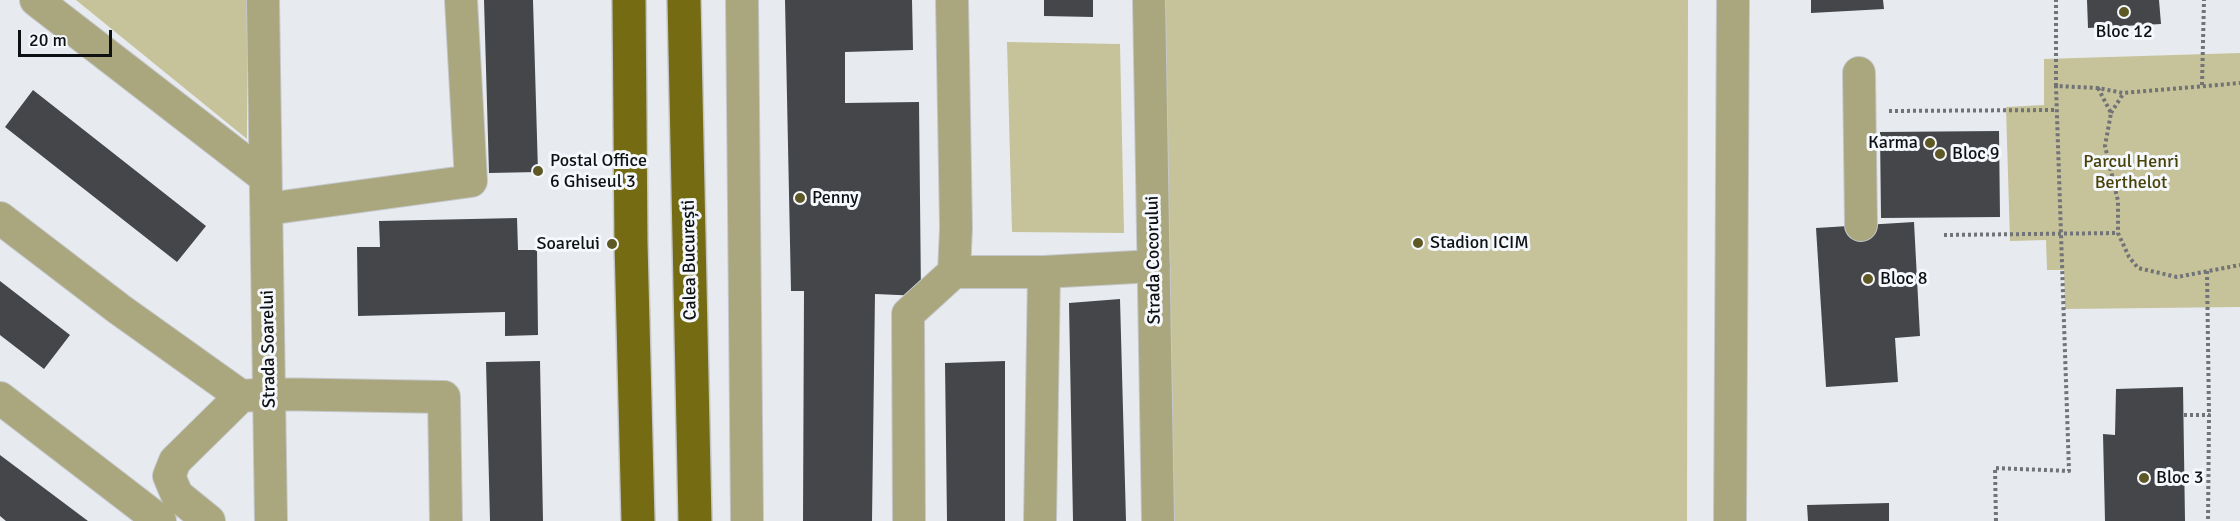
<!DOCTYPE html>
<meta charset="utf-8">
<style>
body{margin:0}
#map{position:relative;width:2240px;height:521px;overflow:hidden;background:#e7ebef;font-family:Signika,sans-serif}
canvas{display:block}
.scale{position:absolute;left:18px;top:30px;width:94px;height:27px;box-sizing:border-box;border:3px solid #0f1011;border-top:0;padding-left:8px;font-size:18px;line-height:21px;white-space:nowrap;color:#0f1011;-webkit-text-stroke:4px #f5f8fd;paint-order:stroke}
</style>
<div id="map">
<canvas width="2240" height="521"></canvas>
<div class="scale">20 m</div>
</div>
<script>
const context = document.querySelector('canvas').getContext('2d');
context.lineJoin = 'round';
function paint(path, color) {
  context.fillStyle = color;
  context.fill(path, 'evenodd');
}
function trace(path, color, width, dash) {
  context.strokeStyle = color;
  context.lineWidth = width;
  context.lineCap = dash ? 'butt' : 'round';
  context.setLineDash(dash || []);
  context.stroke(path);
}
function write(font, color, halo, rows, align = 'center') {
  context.font = font + ' Signika,sans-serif';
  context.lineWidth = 6;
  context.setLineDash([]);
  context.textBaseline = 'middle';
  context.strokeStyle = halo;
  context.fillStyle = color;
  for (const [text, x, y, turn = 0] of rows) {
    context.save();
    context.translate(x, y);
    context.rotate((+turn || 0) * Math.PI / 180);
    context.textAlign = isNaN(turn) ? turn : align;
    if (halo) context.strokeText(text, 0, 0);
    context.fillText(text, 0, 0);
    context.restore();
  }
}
const green = new Path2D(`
 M76 0H247V139Z
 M1165 0H1688L1687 521H1172Z
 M1007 42 1120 44 1124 233 1012 232Z
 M2240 53V307L2065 309 2064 270H2047L2046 240 2010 241 2006 107 2044 105V59Z`);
const building = new Path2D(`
 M484 0H533L538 172 489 173Z
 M785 0H912L913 50 845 52V103L919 102 921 296 875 294 872 521H803L804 291H791Z
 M1044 0H1093V17L1044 16Z
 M1811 0H1883L1884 9 1811 13Z
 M2087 0H2159L2161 24 2088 28Z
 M33 90 206 226 177 262 5 127Z
 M1999 131 2000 217 1881 218 1880 132Z
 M517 218 518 250H537L538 335 505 336V312L358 316 357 247H380L379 221Z
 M1914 222 1920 336 1895 338 1898 382 1826 387 1816 228Z
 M0 281 70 335 44 369 0 335Z
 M1120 299 1126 521H1073L1069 303Z
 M540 361 543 521H490L486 362Z
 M1005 361V521H947L945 363Z
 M2183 387 2185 521H2105L2103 434 2115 435 2116 389Z
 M0 455 88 521H6L0 516Z
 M1889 503V521H1808L1807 505Z`);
const path = new Path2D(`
 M2202 85 2204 0
 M2056 86V0
 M2098 88 2111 113 2105 146 2118 201V233L2129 257 2138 268 2177 277 2240 265
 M1889 111 2056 110
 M2111 113 2123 94
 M1944 235 2118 233
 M2207 271 2209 415
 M2184 415H2209L2208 521
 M1996 521 1995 468 2069 471 2056 86 2098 88 2123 93 2240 83`);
const minor = new Path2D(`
 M36 0 265 177
 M263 0 271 521
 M742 0 747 521
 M952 0 956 228 954 272
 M1149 0 1158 521
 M1859 73 1861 225
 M267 209 471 181 461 0
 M0 218 119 309 241 396 270 394 444 397 446 521
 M0 398 160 521
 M209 521 177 495 169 476 175 461 241 396
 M909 521 908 314 954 272H1044L1154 266
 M1040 521 1044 272
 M1730 521 1733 0`);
const major = new Path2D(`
 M629 0 631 243 638 521
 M684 0 695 521`);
const markers = [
 [2124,12,6,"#5e5824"],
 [1930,143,6,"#5e5824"],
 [1940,154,6,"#5e5824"],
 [538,171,6,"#5e5824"],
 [800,198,6,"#5e5824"],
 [1418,243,6,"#5e5824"],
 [612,244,6,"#5e5824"],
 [1868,279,6,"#5e5824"],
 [2144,478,6,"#5e5824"]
];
const poiNames = [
 ["Bloc 12",2124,32,"center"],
 ["Karma",1918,143,"right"],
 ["Bloc 9",1952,154],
 ["Postal Office",550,161],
 ["6 Ghiseul 3",550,182],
 ["Penny",812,198],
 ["Stadion ICIM",1430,243],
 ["Soarelui",600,244,"right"],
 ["Bloc 8",1880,279],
 ["Bloc 3",2156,478]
];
const parkNames = [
 ["Parcul Henri",2131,162],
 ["Berthelot",2131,183]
];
const streetNames = [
 ["Calea București",690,260,-91],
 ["Strada Cocorului",1154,260,-91],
 ["Strada Soarelui",269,349,-91]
];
paint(green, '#c6c29a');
paint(building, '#44464a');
trace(minor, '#c4c8cb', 34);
trace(major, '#c4c8cb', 36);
trace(path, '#717376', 4, [3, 3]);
trace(minor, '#aaa67e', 32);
trace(major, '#746b12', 33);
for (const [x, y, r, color] of markers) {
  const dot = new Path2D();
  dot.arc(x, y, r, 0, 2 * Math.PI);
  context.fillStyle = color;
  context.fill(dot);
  trace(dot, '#f5f8fd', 2);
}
write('18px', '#0f1011', '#f5f8fd', poiNames, 'left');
write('18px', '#484208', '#f5f8fd', parkNames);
write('18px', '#0f1011', '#f5f8fd', streetNames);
</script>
